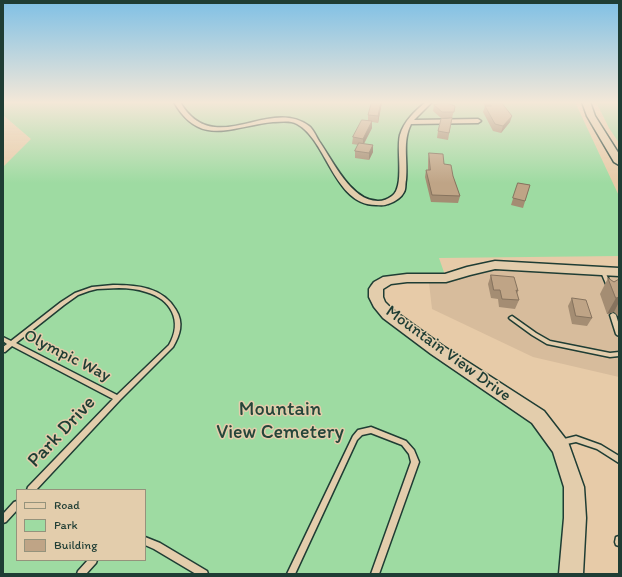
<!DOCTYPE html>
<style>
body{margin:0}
#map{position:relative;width:622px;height:577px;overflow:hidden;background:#e7cba8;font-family:Itim,sans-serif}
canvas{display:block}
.frame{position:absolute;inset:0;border:4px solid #1f3d34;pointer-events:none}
.legend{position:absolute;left:16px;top:489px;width:130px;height:72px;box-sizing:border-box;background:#e3cdac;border:1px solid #95937c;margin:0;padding:5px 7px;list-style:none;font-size:12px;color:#1f3d34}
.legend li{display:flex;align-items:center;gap:8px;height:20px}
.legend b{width:20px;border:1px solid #95937c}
</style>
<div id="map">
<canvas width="622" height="577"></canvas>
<div class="frame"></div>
<ul class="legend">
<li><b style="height:5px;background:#e3cdac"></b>Road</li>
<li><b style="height:11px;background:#9edba2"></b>Park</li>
<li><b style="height:11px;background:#bfa486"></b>Building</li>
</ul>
</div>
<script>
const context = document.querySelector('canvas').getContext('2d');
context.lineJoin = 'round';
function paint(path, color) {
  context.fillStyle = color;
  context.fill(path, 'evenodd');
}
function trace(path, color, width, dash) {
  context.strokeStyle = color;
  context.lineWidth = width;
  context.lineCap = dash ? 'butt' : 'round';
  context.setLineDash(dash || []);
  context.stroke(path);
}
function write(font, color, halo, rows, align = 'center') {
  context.font = font + ' Itim,sans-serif';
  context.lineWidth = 3;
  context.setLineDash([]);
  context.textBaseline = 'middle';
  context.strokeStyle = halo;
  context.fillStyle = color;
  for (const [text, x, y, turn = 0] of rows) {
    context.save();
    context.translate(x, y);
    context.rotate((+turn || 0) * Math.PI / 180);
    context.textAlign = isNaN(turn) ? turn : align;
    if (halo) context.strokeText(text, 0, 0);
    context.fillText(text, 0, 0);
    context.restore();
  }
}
const built = new Path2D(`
 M498 270 619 277V377L533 357 432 309 429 283 453 281 472 275Z`);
const green = new Path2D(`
 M3 102H575L619 196V256L439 258 446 278 388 280 376 297 487 383 561 448 571 574H3V167L31 139 3 115ZM17 490H145V560H17Z
 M596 102H619V143L609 128Z`);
const lane = new Path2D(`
 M603 270 605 272 610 282 619 287V291L606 284 601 272Z
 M113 285C137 285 163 287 176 310 184 323 180 335 173 347L120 400 36 490H27L28 487 113 399 12 346 5 352H3V347L7 344 3 341V337L11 341 61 302 75 293 92 287ZM119 288C128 288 137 289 146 292 171 299 183 321 169 345L117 395 16 343 64 305 78 295 89 291 97 289Z
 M613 313 615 314 616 315 619 325V336L617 335 616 334 610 315 611 314Z
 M512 316 536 333 550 341 610 353 619 352V356L610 357 547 344 532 335 510 319 509 318 510 317Z
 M371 427 406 441 414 450 419 462 379 574H371L411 462 409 454 402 445 371 433 362 435 357 440 295 574H287L353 436 358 430Z
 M576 436 601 445 619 456V463L597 449 576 442 562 445 560 444 559 442 560 440Z
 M17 501V510L6 522 3 523V514L14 502Z
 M619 536V546L616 545 615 542 616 537Z
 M145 537 160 543 207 571 208 574H196L154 549 145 545Z
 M88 560H97L96 563 86 574H77L78 571Z`);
const street = new Path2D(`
 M174 102H180C214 160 269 96 309 126 313 129 316 136 319 141 333 161 351 201 378 201 383 201 388 199 392 196 405 187 396 150 400 135 404 121 415 111 426 102H432L414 120 478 119 481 121 478 123 411 124C402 142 408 160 406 180 405 184 406 189 404 192 401 198 394 202 388 204 384 206 380 205 376 205 334 205 327 140 297 124 290 120 281 122 273 122 232 126 200 148 174 102Z`);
const secondary = new Path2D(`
 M582 102H590L595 116 619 154V165L614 162 587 116Z
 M495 261 619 268V276L495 269 470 275 446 282H407L391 284 383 289V297L385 302 393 310 443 346 544 411 568 442 584 487 586 518 583 574H559L564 518V487L553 452 532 423 431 354 383 318 374 307 369 297V289L371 286 374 282 383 277 407 274H445L467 267Z`);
const wall = new Path2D(`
 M373 102H382L378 123 372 122V128L364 144 373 145V152L369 160 355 158V151L359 145 352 144 353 137 368 121V115Z
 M482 102H501L510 122 501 133 493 131 483 112 485 106Z
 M434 105 455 106 452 118H441L433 111Z
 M452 118 448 140 437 138 438 131Z
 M429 153 444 164 453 176 460 196 458 203 431 202 425 177 426 170H428V160Z
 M518 183 530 185 523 208 511 205Z
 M491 275 518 291 517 294 519 300 515 309 499 307 498 299 491 298 488 284Z
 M608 278 614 282 619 279V316H618L614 312 607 314 600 294Z
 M572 298 592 318 587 326 572 324 568 306Z`);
const shadedWall = new Path2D(`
 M381 102H382L378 123V116Z
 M512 116 510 122 501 133 503 126Z
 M372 121V128L363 145V139Z
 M373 145V152L369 160V153Z
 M619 297V302L614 312 607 314 616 298Z`);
const building = new Path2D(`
 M373 102H381L378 116 368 115 371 104Z
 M488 102H501L512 116 503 126 495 124 485 106H491Z
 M447 103 455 106 454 112H442L434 105Z
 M452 118 449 133 438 131 441 119Z
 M362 120 372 121 363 139 353 137Z
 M359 143 373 145 369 153 355 151Z
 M429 153 443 154 444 164 451 165 453 176 460 196 432 195 426 170H430Z
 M518 183 530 185 525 201 513 198Z
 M491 275 514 277 518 291 516 290 519 300 502 299 500 290H494Z
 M608 278 614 282 619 279V297L616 298Z
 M572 298 586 300 592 318 576 316Z`);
const streetNames = [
 ["Mountain View Drive",448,354,36],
 ["Olympic Way",67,356,27]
];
const nearParknames = [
 ["Mountain",280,410],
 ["View Cemetery",280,433]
];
const nearStreetnames = [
 ["Park Drive",62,432,-47]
];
paint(built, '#d7bc9c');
paint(green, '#9edba2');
trace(lane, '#1f3d34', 3);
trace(street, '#1f3d34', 3);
trace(secondary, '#1f3d34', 3);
paint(lane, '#e3cdac');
paint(street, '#e3cdac');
paint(secondary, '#e3cdac');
paint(wall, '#a48d73');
paint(shadedWall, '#86735e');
paint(building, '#bfa486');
trace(building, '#86735e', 1);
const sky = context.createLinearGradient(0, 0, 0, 183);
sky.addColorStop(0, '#7fc0e5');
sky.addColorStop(0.56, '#f4e8d8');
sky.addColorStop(1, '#f4e8d800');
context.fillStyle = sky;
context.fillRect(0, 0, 622, 183);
write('17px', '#1f3d34', '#e3cdac', streetNames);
write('20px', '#25453a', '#e3cdac', nearParknames);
write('20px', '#1f3d34', '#e3cdac', nearStreetnames);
</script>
